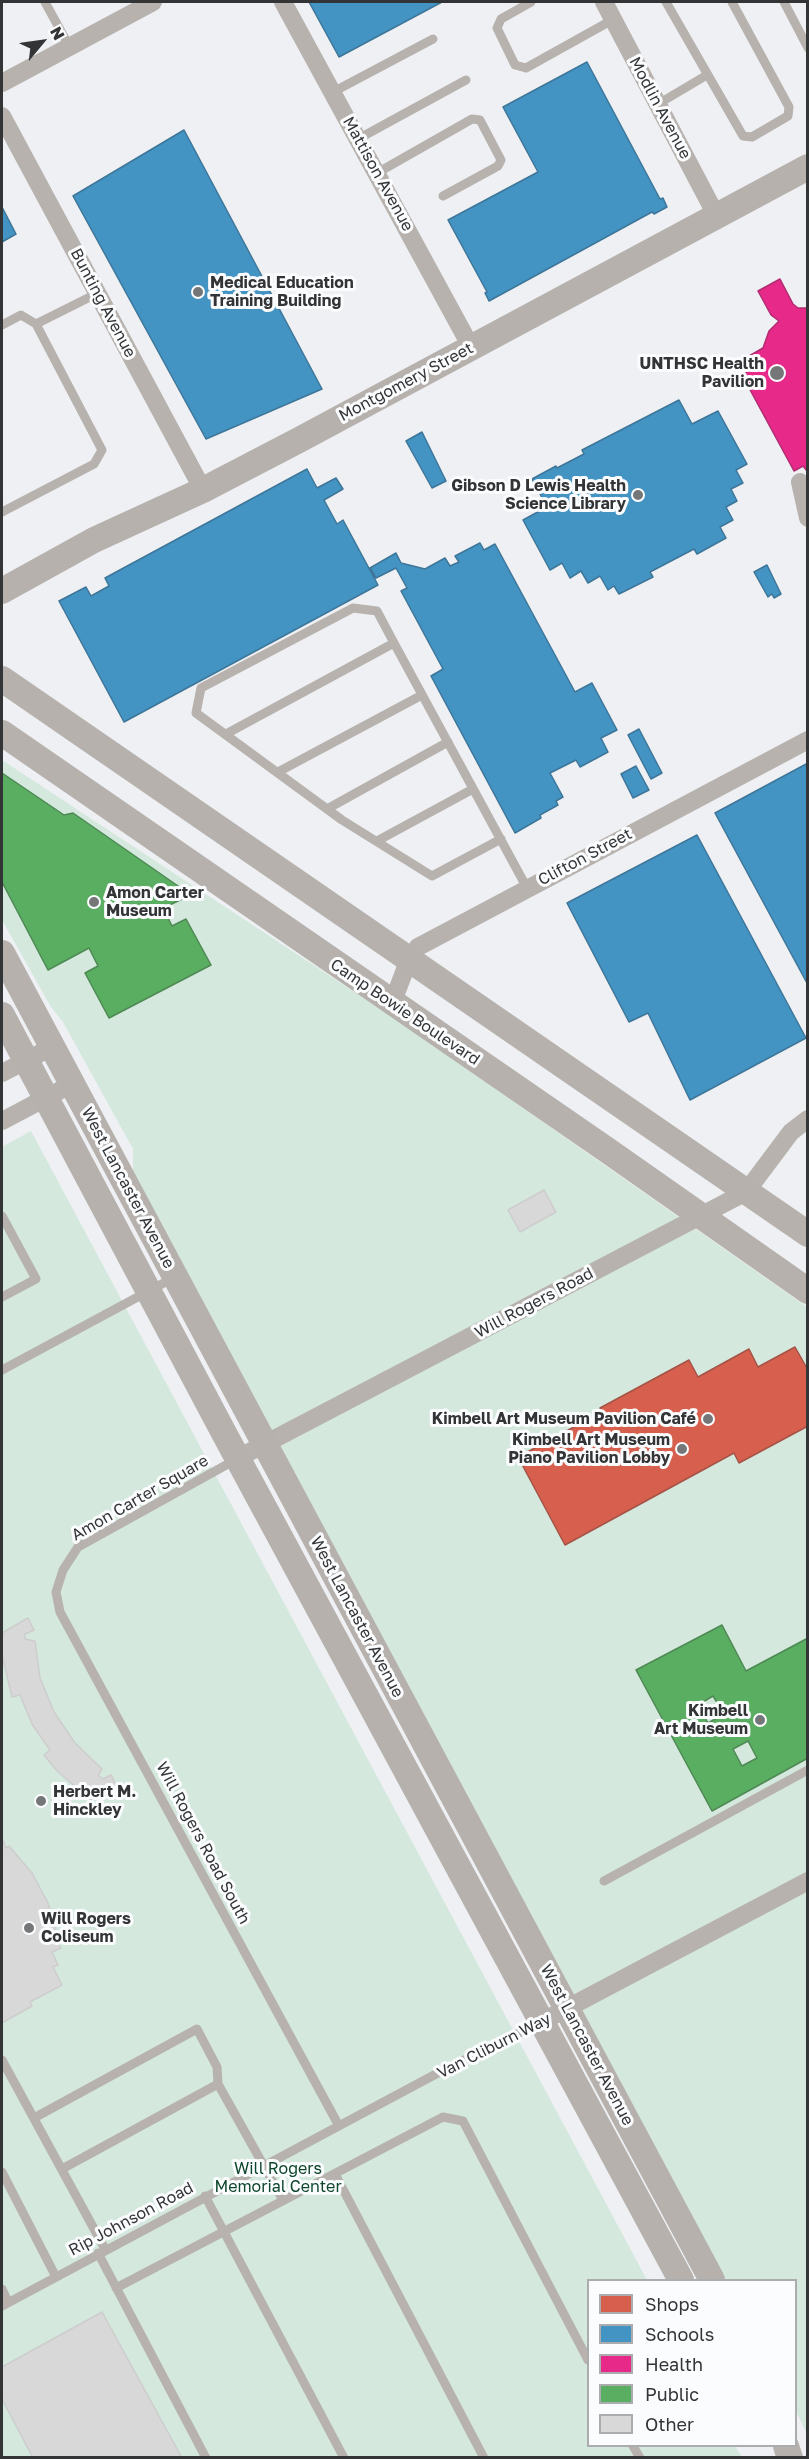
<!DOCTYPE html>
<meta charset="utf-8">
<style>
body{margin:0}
#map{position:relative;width:809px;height:2459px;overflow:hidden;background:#eef0f3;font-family:"Golos Text",sans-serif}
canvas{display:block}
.frame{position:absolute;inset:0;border:3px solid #333436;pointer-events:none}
.legend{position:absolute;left:587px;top:2279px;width:210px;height:168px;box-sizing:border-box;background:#fbfcfe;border:2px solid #abacae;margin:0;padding:8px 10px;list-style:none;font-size:18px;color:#333436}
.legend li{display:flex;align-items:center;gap:12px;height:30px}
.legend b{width:30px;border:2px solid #abacae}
.north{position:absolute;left:12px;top:12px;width:60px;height:60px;-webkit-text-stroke:4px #fbfcfe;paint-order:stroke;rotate:61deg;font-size:16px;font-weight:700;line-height:24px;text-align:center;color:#333436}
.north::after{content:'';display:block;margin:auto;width:21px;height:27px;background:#333436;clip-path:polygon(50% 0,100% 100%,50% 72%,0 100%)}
</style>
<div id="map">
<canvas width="809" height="2459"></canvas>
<div class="frame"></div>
<ul class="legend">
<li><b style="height:16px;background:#d6604d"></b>Shops</li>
<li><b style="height:16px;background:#4393c3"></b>Schools</li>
<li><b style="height:16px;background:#e7298a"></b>Health</li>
<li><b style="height:16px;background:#5aae61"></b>Public</li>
<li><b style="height:16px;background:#d8d8d9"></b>Other</li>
</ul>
<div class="north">N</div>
</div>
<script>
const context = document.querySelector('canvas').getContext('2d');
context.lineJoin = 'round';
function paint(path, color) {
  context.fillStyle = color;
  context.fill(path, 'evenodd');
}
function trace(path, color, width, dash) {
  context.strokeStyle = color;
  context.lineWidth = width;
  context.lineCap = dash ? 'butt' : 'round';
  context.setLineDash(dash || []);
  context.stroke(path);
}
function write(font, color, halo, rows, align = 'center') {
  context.font = font + ' "Golos Text",sans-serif';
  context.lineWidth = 6;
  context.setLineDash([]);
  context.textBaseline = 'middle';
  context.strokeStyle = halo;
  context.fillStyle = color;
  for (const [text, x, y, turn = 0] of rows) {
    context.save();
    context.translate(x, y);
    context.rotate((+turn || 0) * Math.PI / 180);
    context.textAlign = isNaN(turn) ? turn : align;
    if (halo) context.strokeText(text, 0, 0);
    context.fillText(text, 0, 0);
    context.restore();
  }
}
const green = new Path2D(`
 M2 760 403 1024 807 1307V2434L796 2411V2280H726L133 1174V1149L63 1022 51 1007 2 920Z
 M31 1131 647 2280H588V2446H735L742 2457 2 2458V1147Z`);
const shops = new Path2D(`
 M795 1347 808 1370V1426L739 1463 734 1453 565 1545 518 1457 602 1412 600 1408 689 1360 698 1377 749 1349 758 1367Z`);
const schools = new Path2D(`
 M309 2H442L339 57Z
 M587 62 660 199 663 198 667 207 654 214 652 212 489 301 485 293 487 292 448 220 538 172 503 107Z
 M184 130 322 389 206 439 73 196Z
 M2 207 16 234 2 242Z
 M679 400 692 424 718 411 747 464 736 470 743 483 731 489 737 501 726 507 733 520 720 527 726 538 697 554 694 549 650 572 653 577 619 594 614 586 608 590 600 576 588 583 581 571 570 578 562 563 550 570 523 520 547 507 532 479 556 466 557 468 584 454 582 450Z
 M422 432 446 481 432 488 406 441Z
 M307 469 317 488 336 478 343 489 324 500 337 524 343 520 378 585 124 722 59 601 86 587 91 596 109 586 105 578Z
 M480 543 484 550 495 544 575 692 592 683 617 730 601 738 608 752 580 767 576 760 550 773 563 797 556 801 558 805 540 815 541 818 515 833 431 676 443 669 401 591 407 588 396 568 376 578 370 568 396 553 401 563 425 569 445 558 450 566 459 562 455 556Z
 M767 565 781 594 774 598 772 594 768 597 754 572Z
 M639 729 662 773 651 779 628 735Z
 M808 763V985L715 813Z
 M636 766 649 790 633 798 621 774Z
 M697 835 806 1038 690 1100 648 1013 629 1022 567 903Z`);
const health = new Path2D(`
 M780 279 793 304 798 308H808L807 471 803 466 794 471 742 375 750 370 744 359 763 348 769 331 779 321 771 315 758 291Z`);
const public = new Path2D(`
 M2 773 64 815 73 813 191 895 163 908 172 926 186 919 211 965 109 1018 85 973 98 966 89 948 48 970 2 882Z
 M722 1625 746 1671 808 1638V1758L712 1811 636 1670ZM713 1696 724 1714 708 1723 698 1705ZM748 1741 757 1758 742 1766 733 1749Z`);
const building = new Path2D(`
 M544 1190 556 1212 520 1232 508 1210Z
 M28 1618 34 1630 25 1634V1639L35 1641 40 1678 54 1712 75 1743 102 1769 98 1775 103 1779 111 1775 117 1787 91 1800 58 1772 44 1755 50 1750 32 1724 20 1695 12 1697 2 1655V1633Z
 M2 1838 6 1848 9 1846 32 1873 48 1903 58 1936 55 1937 61 1948 52 1952 58 1965 53 1967 62 1985 30 2002 32 2006 2 2023Z
 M102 2312 182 2458H33L2 2399V2367Z`);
const lane = new Path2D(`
 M45 2 69 46
 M531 2 501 19 497 28 515 65 526 68 614 19
 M666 2 743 136 752 137 788 116 789 107 732 2
 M784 2 808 48
 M333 92 433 39
 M658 104 707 75
 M358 139 466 80
 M377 173 472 119 480 120 501 160 498 166 443 196
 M2 325 21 315 36 324 98 293
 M2 512 94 464 102 450 36 324
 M226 734 394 643
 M278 772 422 695
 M327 809 448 742
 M501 839 432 876 342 820 196 713 201 688 353 608 377 611 394 643 527 888
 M377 841 473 789
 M2 1216 36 1279 2 1297
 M2 1370 173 1278
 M237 1459 78 1547 63 1570 56 1592 60 1612 339 2126
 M604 1881 808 1770
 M2 2060 105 2249
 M34 2118 197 2029 217 2067 218 2084
 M62 2169 218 2084 283 2200
 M2 2172 56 2277
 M335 2174 484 2458
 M205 2196 344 2458
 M98 2253 206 2458
 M116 2288 443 2117 463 2121 588 2360
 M2 2289 8 2302
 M2 2306 436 2074 541 2022
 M633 2446 640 2458`);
const street = new Path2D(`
 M283 2 471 347
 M604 2 716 215
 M2 83 153 2
 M2 116 203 490
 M800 482 808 518
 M392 1004 409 959 418 947 808 740
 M2 1073 52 1047
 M2 1121 72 1084
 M238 1458 746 1192 791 1132 808 1119
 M541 2022 808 1881`);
const secondary = new Path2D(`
 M2 591 94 540 203 490 299 440 808 167
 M2 679 808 1234
 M2 733 607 1150 808 1291
 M2 953 712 2280
 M2 1015 225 1435 681 2280
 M786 2446 790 2458`);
const markers = [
 [198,292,6,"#747678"],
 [777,373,8,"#747678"],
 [638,495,6,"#747678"],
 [94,902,6,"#747678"],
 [708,1419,6,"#747678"],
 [682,1449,6,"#747678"],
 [760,1720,6,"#747678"],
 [41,1801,6,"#747678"],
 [29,1928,6,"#747678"]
];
const streetNames = [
 ["Modlin Avenue",660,108,62],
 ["Mattison Avenue",378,174,61],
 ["Bunting Avenue",103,303,62],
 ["Montgomery Street",406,382,-28],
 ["Clifton Street",585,857,-28],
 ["Camp Bowie Boulevard",405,1012,34],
 ["West Lancaster Avenue",128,1188,62],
 ["Will Rogers Road",534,1303,-28],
 ["Amon Carter Square",140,1498,-30],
 ["West Lancaster Avenue",357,1617,62],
 ["Will Rogers Road South",203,1843,62],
 ["West Lancaster Avenue",587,2045,62],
 ["Van Cliburn Way",494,2046,-27],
 ["Rip Johnson Road",131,2219,-28]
];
const poiNames = [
 ["Medical Education",210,283,"left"],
 ["Training Building",210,301,"left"],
 ["UNTHSC Health",764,364],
 ["Pavilion",764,382],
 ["Gibson D Lewis Health",626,486],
 ["Science Library",626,504],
 ["Amon Carter",106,893,"left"],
 ["Museum",106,911,"left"],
 ["Kimbell Art Museum Pavilion Café",696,1419],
 ["Kimbell Art Museum",670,1440],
 ["Piano Pavilion Lobby",670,1458],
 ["Kimbell",748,1711],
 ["Art Museum",748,1729],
 ["Herbert M.",53,1792,"left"],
 ["Hinckley",53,1810,"left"],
 ["Will Rogers",41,1919,"left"],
 ["Coliseum",41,1937,"left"]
];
const parkNames = [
 ["Will Rogers",278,2169],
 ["Memorial Center",278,2187]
];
paint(green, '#d4e8dd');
paint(shops, '#d6604d');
trace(shops, '#a55346', 1.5);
paint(schools, '#4393c3');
trace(schools, '#3e7699', 1.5);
paint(health, '#e7298a');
trace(health, '#b12c71', 1.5);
paint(public, '#5aae61');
trace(public, '#4e8954', 1.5);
paint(building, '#d8d8d9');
trace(building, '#cdcdce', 1.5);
trace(lane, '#b7b2ae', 9);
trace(street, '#b7b2ae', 18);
trace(secondary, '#b6b1ad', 26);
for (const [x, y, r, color] of markers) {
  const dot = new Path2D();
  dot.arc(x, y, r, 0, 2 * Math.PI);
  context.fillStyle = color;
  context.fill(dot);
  trace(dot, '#fbfcfe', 2);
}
write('16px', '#333436', '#fbfcfe', streetNames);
write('bold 16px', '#333436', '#fbfcfe', poiNames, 'right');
write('16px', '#0d462b', '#fbfcfe', parkNames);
</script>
